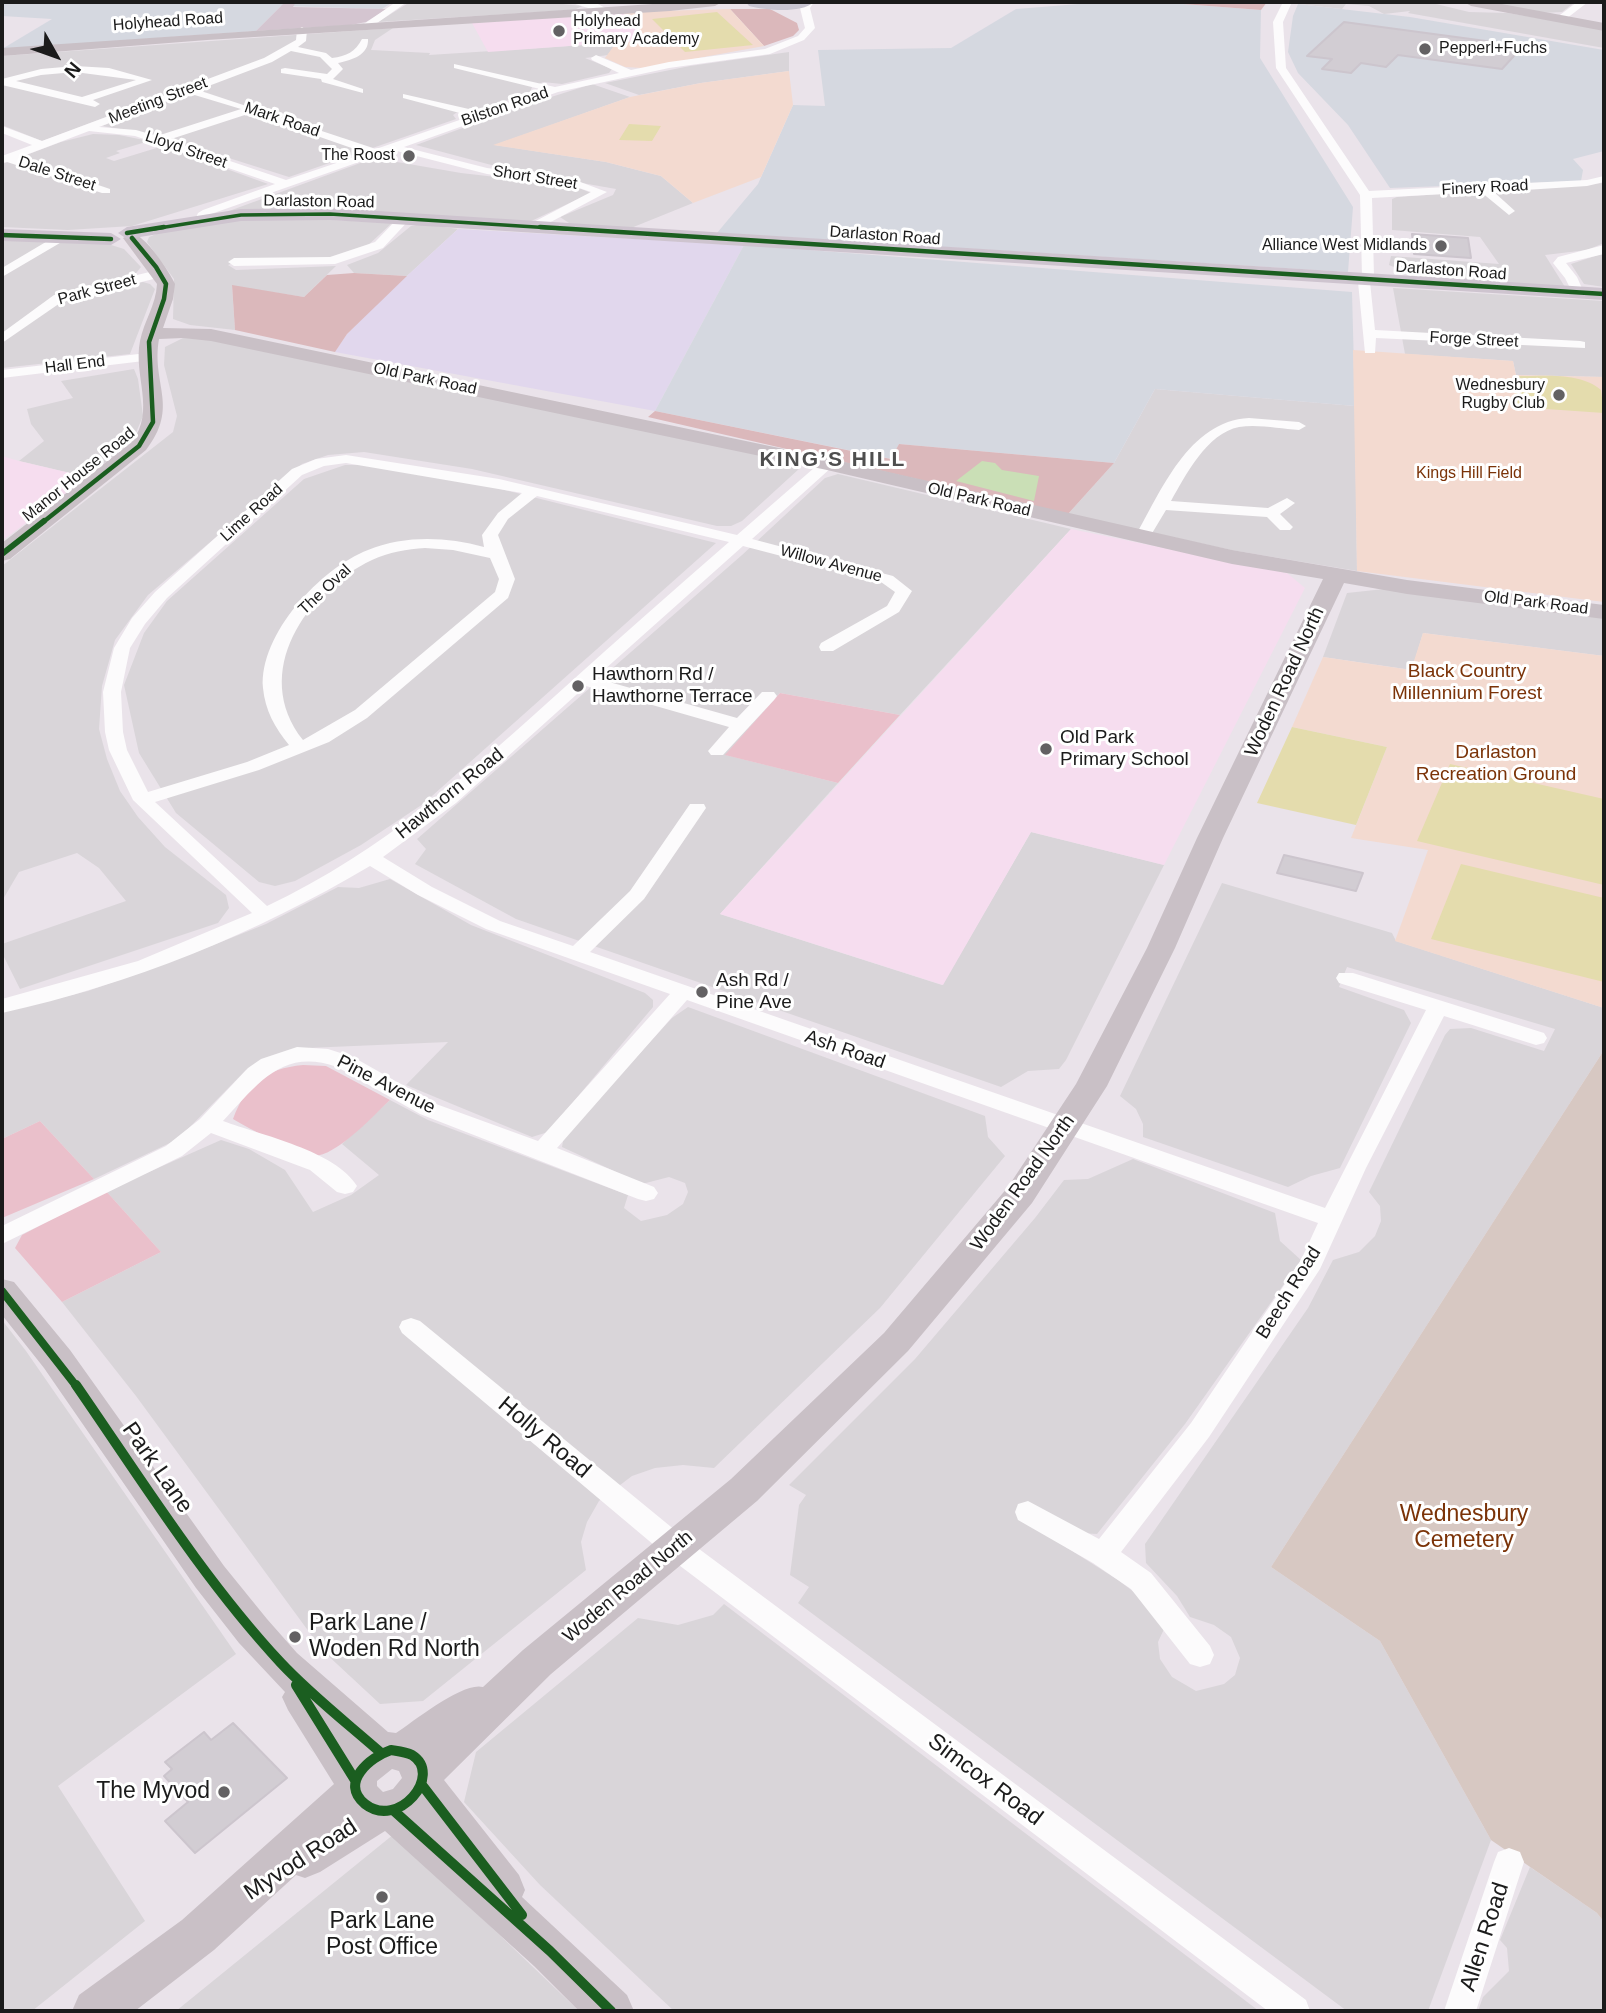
<!DOCTYPE html>
<meta charset="utf-8">
<style>
body{margin:0}
#map{position:relative;width:1606px;height:2013px;overflow:hidden;background:#eae3ea;font-family:Arial,sans-serif}
canvas{display:block}
.frame{position:absolute;inset:0;border:4px solid #1b1b1b;pointer-events:none}
.north{position:absolute;left:21px;top:21px;width:70px;height:70px;-webkit-text-stroke:5px #fff;paint-order:stroke;rotate:130deg;font-size:19px;font-weight:700;line-height:28px;text-align:center;color:#1b1b1b}
.north::after{content:'';display:block;margin:auto;width:24px;height:32px;background:#1b1b1b;clip-path:polygon(50% 0,100% 100%,50% 72%,0 100%)}
</style>
<div id="map">
<canvas width="1606" height="2013"></canvas>
<div class="frame"></div>
<div class="north">N</div>
</div>
<script>
const context = document.querySelector('canvas').getContext('2d');
context.lineJoin = 'round';
function paint(path, color) {
  context.fillStyle = color;
  context.fill(path, 'evenodd');
}
function trace(path, color, width, dash) {
  context.strokeStyle = color;
  context.lineWidth = width;
  context.lineCap = dash ? 'butt' : 'round';
  context.setLineDash(dash || []);
  context.stroke(path);
}
function write(font, color, halo, rows, align = 'center') {
  context.font = font + ' Arial,sans-serif';
  context.lineWidth = 6;
  context.setLineDash([]);
  context.textBaseline = 'middle';
  context.strokeStyle = halo;
  context.fillStyle = color;
  for (const [text, x, y, turn = 0] of rows) {
    context.save();
    context.translate(x, y);
    context.rotate((+turn || 0) * Math.PI / 180);
    context.textAlign = isNaN(turn) ? turn : align;
    if (halo) context.strokeText(text, 0, 0);
    context.fillText(text, 0, 0);
    context.restore();
  }
}
const residential = new Path2D(`
 M410 2H543L582 6 574 10 378 22Z
 M1299 2H1428L1469 12 1508 13 1604 29V48L1408 13 1410 11 1384 14 1369 6 1346 4 1342 9 1298 4Z
 M1486 2H1575L1562 12 1540 13Z
 M393 28 375 40 371 50 430 53 429 55 616 43 608 55 585 58 612 69 609 73 562 84 543 82 532 87 530 92 487 108 468 109 456 113 453 115 456 119 289 177 156 135 102 126 150 106 141 104 42 141 2 125V56Z
 M789 52V71L701 83 639 95 605 83 690 66Z
 M592 84 630 97 495 145 606 162 661 176 693 203 631 228 568 226 569 223 560 217 613 195 616 189 514 171 416 145 523 106Z
 M93 134 119 135 149 141 116 151 120 153 106 158 114 161 163 146 268 184 132 226 68 230 2 227V164L61 142Z
 M374 158 461 173 574 186 591 193 527 223 229 211Z
 M1604 183V243L1587 250 1545 255 1565 287 1418 277 1389 265 1391 256 1499 264 1480 237 1392 230V199L1397 197Z
 M243 219H313L392 223 365 248 322 260H239L228 265 236 270 336 266 304 297 232 286 235 330 190 325 173 319 174 279 147 242 149 237 161 232Z
 M422 224 458 229 407 276 354 273 347 265 378 253 411 226Z
 M2 239 98 241 124 249 141 267 133 277 81 295 143 282 150 284 155 289 130 354 2 368Z
 M1604 253V287L1584 284 1571 264Z
 M1393 288 1604 301V377L1516 375 1513 361 1405 354Z
 M185 337 210 338 797 462 800 468 742 521 731 526H717L472 469 364 452 328 455 302 464 148 595 115 640 102 686 99 729 107 759 120 791 138 817 165 847 226 895 229 908 218 923 20 989 2 953V944L126 901 99 868 77 853 19 872 2 901V566L173 432 177 416 164 365 165 347Z
 M134 369 138 379 143 416 135 435 125 447 87 477 19 461 44 441 31 424 27 409 73 398 61 381Z
 M1155 389 1355 406 1357 571 1231 550 1068 514 1114 463Z
 M345 465H372L469 481 716 543 423 804 361 845 295 881 275 886 259 882 176 813 139 753 124 685 144 633 167 601 304 479Z
 M838 474 1071 529 900 715 780 693 726 755 838 783 720 914 942 985 1031 832 1164 865 1066 1060 1059 1069 1028 1071 1001 1087 516 919 415 864 426 849 417 839 742 555 825 478Z
 M1384 589 1604 615V656L1423 633 1412 670 1323 657 1347 593Z
 M390 879 471 925 645 993 653 1000V1007L548 1132 532 1137 406 1085 448 1042 307 1048 288 1051 246 1070 188 1129 172 1142 94 1179 40 1121 2 1139V1012L88 991 191 954 266 924 338 887 359 888Z
 M1222 883 1392 933 1396 941 1604 1008V1050L1271 1567 1380 1641 1491 1840 1428 2011H1347L798 1603 809 1587 790 1575 799 1505 806 1495 789 1485 915 1359 1035 1218 1064 1180 1088 1179 1133 1159 1275 1213 1280 1241 1301 1260 1185 1424 1097 1534 1080 1533 1017 1516 1118 1580 1150 1604 1165 1627 1158 1642 1160 1659 1172 1677 1196 1691 1224 1684 1235 1675 1240 1658 1231 1637 1214 1625 1190 1617 1177 1596 1146 1563 1145 1544 1308 1308 1333 1260 1359 1252 1375 1236 1381 1221 1380 1206 1369 1192 1445 1035 1450 1029 1471 1028 1544 1051 1555 1029 1347 967 1339 987 1404 1010 1411 1023 1340 1168 1311 1176 1288 1187 1143 1137V1124L1136 1109 1120 1096Z
 M688 1007 985 1116 988 1137 1005 1156 880 1308 714 1468 683 1465 655 1468 632 1476 599 1501 587 1522 581 1542 586 1570 423 1701 380 1704 323 1651 136 1396 62 1302 161 1252 106 1191 221 1140 249 1149 285 1170 313 1212 351 1195 379 1175 342 1144 390 1100 428 1120 628 1195 624 1208 641 1221 667 1215 683 1204 688 1192 685 1183 669 1177 642 1184 562 1147 564 1136 672 1018Z
 M2 1320 26 1351 236 1654 58 1786 145 1921 32 2011H2Z
 M724 1604 1259 2011H674L540 1885 464 1802 476 1752 638 1618 678 1625 713 1615Z
 M394 1834 579 2011H176Z
 M1530 1867 1597 1913 1604 1922V2011H1478L1483 1997 1509 1971 1507 1948 1500 1940Z`);
const commercial = new Path2D(`
 M458 229 744 245 655 411 335 352 347 334 384 297Z`);
const industrial = new Path2D(`
 M2 2H393L382 9 281 6 256 31 2 49 52 19 2 16Z
 M1104 2H1157L1261 10 1260 58 1353 207 1348 272 717 233 758 184 793 105 825 106 818 50 951 48 1016 9Z
 M1298 4 1410 17 1604 50V151L1573 159 1583 170 1581 181 1390 188 1348 125 1298 73 1288 52 1293 16Z
 M744 245 1352 292 1355 406 1155 389 1114 463 899 444 892 459 655 411Z`);
const education = new Path2D(`
 M622 12 650 40 488 52 472 23Z
 M2 456 19 461 87 477 2 541Z
 M1071 529 1287 573 1305 588 1164 865 1031 832 943 985 720 914Z`);
const construction = new Path2D(`
 M285 2H296L293 7 387 9 366 22 351 25 256 31Z`);
const grass = new Path2D(`
 M780 693 900 715 838 783 725 755Z
 M303 1065 326 1066 390 1100C374 1115 335 1158 312 1156 296 1155 249 1128 233 1119 247 1082 265 1069 303 1065Z
 M40 1121 94 1179 2 1218V1139Z
 M106 1191 161 1252 62 1302 15 1248 22 1235Z`);
const forest = new Path2D(`
 M1157 2H1267L1261 10Z
 M730 9H770L797 23 799 30 793 36 764 46Z
 M354 273 407 276 347 334 335 352 235 330 232 285 304 297 327 275Z
 M655 411 891 459 899 444 1114 463 1068 514 648 417Z`);
const cemetery = new Path2D(`
 M1604 1050V1922L1597 1913 1491 1840 1380 1641 1271 1567Z`);
const park = new Path2D(`
 M730 9 764 46 643 68 625 67 605 58 616 43 649 40 622 12Z
 M789 71 793 105 761 177 693 203 661 176 606 162 493 145 630 97 701 83Z
 M1353 350 1513 361 1516 375 1604 377V602L1357 571Z
 M1423 633 1604 656V1008L1395 941 1428 850 1351 838 1387 747 1292 727 1323 657 1411 670Z`);
const pitch = new Path2D(`
 M717 12 753 45 685 52 652 19Z
 M629 124 661 126 652 141 619 140Z
 M1513 376C1540 377 1579 371 1601 390L1604 413 1517 407Z
 M1292 727 1387 747 1356 825 1257 803Z
 M1450 764 1604 799V885L1417 841Z
 M1461 864 1604 898V982L1431 939Z`);
const water = new Path2D(`
 M982 461 995 463 1002 470 1039 476 1034 501 956 481Z`);
const building = new Path2D(`
 M1344 22 1523 46 1502 69 1398 55 1386 67 1361 63 1351 73 1322 69 1332 59 1307 56Z
 M1412 234 1468 238 1471 258 1414 254Z
 M1284 855 1363 873 1356 891 1277 873Z
 M233 1723 287 1778 195 1853 165 1821 188 1802 164 1776 172 1769 165 1762 204 1732 211 1740Z`);
const street = new Path2D(`
 M396 2H407L370 28H364V24Z
 M569 2 596 3 609 10 604 13Z
 M805 2H814L810 8 815 28 804 40 770 54 669 68 558 92 404 147 487 168 575 180 607 192 532 232 526 228 528 225 591 192 573 186 487 174 393 150 211 214 201 224 195 220 198 213 203 210 275 184 135 136 89 131 18 158 110 189V193H102L7 162 2 163V156L32 145 2 133V126L42 141 264 58 296 40 297 30 302 27 307 30 306 41 298 47 326 53 332 58C347 56 355 52 362 39H368C369 55 352 60 338 63L343 69 333 79 363 89V93L322 82 321 79 281 73V69L285 68 327 74 332 69 320 57 291 51 272 62 198 90 376 149 471 116 403 98V94L482 112 544 90 454 68V64L555 87 619 73 592 60 591 58 596 55 631 70 669 62 765 49 798 36 805 28 800 8ZM188 93 241 109 157 136 136 130 99 127ZM251 113 366 153 286 180 168 140Z
 M1283 2H1292L1283 22 1286 68 1369 191 1587 180 1604 176V182L1587 186 1494 192 1515 211 1509 215 1481 192 1372 198 1374 276 1370 282 1375 330 1580 341 1585 342V348L1376 338 1375 353H1365L1358 282 1362 276 1360 195 1276 68 1273 22Z
 M1577 2H1588L1562 22H1556V18Z
 M75 66 109 68 152 80 93 100 100 104 95 107 2 85V79L41 69ZM75 72 136 80 82 97 16 81 41 75Z
 M401 215 411 218 383 248 335 264 234 266 228 262 234 258 330 257 375 242Z
 M61 233 65 234V240L2 277V268Z
 M1604 245V254L1566 263 1577 277 1584 293 1582 296H1574L1565 278 1553 263 1558 257Z
 M162 269 166 270V276L63 301 2 343V333L54 295Z
 M147 353 154 357 152 360 2 378V370Z
 M1249 418 1299 422 1306 426 1299 430C1280 429 1259 424 1239 427 1207 433 1185 476 1171 501L1268 508 1287 498 1295 503 1280 514 1293 527 1290 530H1280L1267 517 1166 510 1148 540H1138L1135 537C1161 491 1189 421 1249 418Z
 M346 455 499 479 737 535 822 461 827 460 834 464 832 467 752 539 893 576 912 591 899 612 833 651H821L819 647 821 643 887 606 895 592 881 582 743 546 595 678 737 718 762 692H774L777 696 774 700 723 755H711L708 751 729 727 586 686 456 803 383 857 432 887 500 921 573 946 630 891 690 804H704L706 808 644 899 590 952 1325 1208 1426 1010 1339 983 1336 978 1339 973H1353L1544 1033 1547 1038 1544 1043 1536 1045 1444 1016 1366 1168 1320 1269 1209 1437 1121 1552 1151 1573 1210 1646 1214 1655 1210 1664 1200 1667 1190 1664 1131 1589 1093 1563 1018 1520 1015 1512 1018 1504 1028 1501 1099 1539 1191 1423 1301 1260 1318 1223 687 1000 557 1148 654 1187 658 1193 654 1199 646 1201 638 1199 420 1114 337 1067C282 1047 257 1085 223 1121 261 1135 336 1151 357 1186L353 1192 345 1194 337 1192 310 1170 211 1133 182 1156 2 1244V1226L166 1146 200 1119 248 1068 261 1059 297 1047 328 1049 353 1057 436 1104 538 1141 670 994 486 929 418 895 370 866C255 934 132 984 2 1013V999L138 961 252 913 133 800 109 750 105 732 103 692 114 648 132 618 155 592 292 469 316 459ZM346 463 522 493 498 513 482 535 484 547C446 537 406 535 368 550 321 568 259 634 263 688 265 710 275 728 289 745L247 762 148 792 127 750 123 732 121 692 130 648 145 624 167 598 302 475 324 466ZM537 496 729 542C674 590 619 638 565 687 471 772 383 851 267 906L155 802 259 770 329 742 367 718 508 598 515 579 498 535 508 519ZM425 548 453 550 490 558 499 579 495 592 355 710 303 740C250 673 306 591 372 560 389 552 407 549 425 548Z
 M411 1318 420 1321 687 1540 1306 2000 1310 2011H1268L667 1556 402 1333 399 1327 402 1321Z
 M1509 1848 1520 1852 1524 1862 1476 2011H1444L1494 1862 1498 1852Z`);
const secondary = new Path2D(`
 M682 2H722L715 6 670 11 207 40 2 56V48Z
 M1464 2H1491L1604 23V31L1471 6Z
 M132 233C146 236 169 271 175 284L173 299 163 328 211 329 827 458 1232 550 1407 580 1604 605V619L1407 594 1344 583 1223 838 1175 948 1107 1086 1032 1203 908 1351 757 1501 551 1674 444 1780 519 1875 525 1890 522 1897 627 1995 634 2011H579L534 1966 385 1831 320 1872 305 1878 296 1875 214 1950 135 2011H72L79 1995 182 1920 334 1784 288 1710 282 1697 285 1692 239 1643 196 1588 44 1368 2 1315V1279L14 1282 70 1350 224 1566 267 1619 297 1653 388 1732 396 1733C414 1721 464 1681 483 1687L523 1650 731 1479 884 1333 1008 1187 1076 1084 1147 948 1197 838 1323 579 1232 564 827 470 211 341 183 338 159 339C151 385 180 406 146 450L10 559 2 561V543L132 442C156 410 133 376 140 341 144 321 156 305 157 284L123 238ZM392 1769 399 1771 402 1778 393 1789 383 1792 377 1786V1781Z`);
const primary = new Path2D(`
 M330 208 1604 288V300L330 220 241 221 127 239 118 233 127 227 241 209Z
 M2 229 111 233 121 239 111 245 2 241Z`);
const highway = new Path2D(`
 M746 2H814C801 14 765 10 749 6Z`);
const cyclewayFar4 = new Path2D(`
 M153 229 241 215 330 214 567 229`);
const cyclewayFar3 = new Path2D(`
 M540 227 1604 294
 M127 233 164 227
 M2 235 111 239
 M42 523 139 446 153 422 149 342 164 299 166 284 156 267 132 238`);
const cyclewayFar2 = new Path2D(`
 M2 554 44 521`);
const cyclewayFar1 = new Path2D(`
 M2 1291 77 1387`);
const cycleway = new Path2D(`
 M76 1385C141 1479 203 1579 281 1663 311 1695 347 1723 380 1752
 M296 1685 355 1780
 M391 1750C397 1751 406 1752 412 1755 444 1775 398 1830 365 1804 339 1783 370 1757 391 1750Z
 M422 1785 522 1915
 M393 1810 550 1951 611 2011`);
const markers = [
 [559,31,7,"#636163"],
 [1425,49,7,"#636163"],
 [409,156,7,"#636163"],
 [1441,246,7,"#636163"],
 [1559,395,7,"#636163"],
 [578,686,7,"#636163"],
 [1046,749,7,"#636163"],
 [702,992,7,"#636163"],
 [295,1637,7,"#636163"],
 [224,1792,7,"#636163"],
 [382,1897,7,"#636163"]
];
const farStreetnames = [
 ["Holyhead Road",168,22,-4],
 ["Meeting Street",158,101,-21],
 ["Bilston Road",505,107,-19],
 ["Mark Road",282,120,19],
 ["Lloyd Street",186,150,19],
 ["Dale Street",57,174,18],
 ["Short Street",535,178,9],
 ["Finery Road",1485,188,-3],
 ["Darlaston Road",319,202,1],
 ["Darlaston Road",885,236,4],
 ["Darlaston Road",1451,271,4],
 ["Park Street",97,290,-15],
 ["Forge Street",1474,340,3],
 ["Hall End",75,365,-7],
 ["Old Park Road",425,379,12],
 ["Manor House Road",79,475,-39],
 ["Old Park Road",979,500,13],
 ["Lime Road",252,513,-42],
 ["Willow Avenue",831,564,15],
 ["The Oval",325,590,-43],
 ["Old Park Road",1536,603,7]
];
const farPoinames = [
 ["Holyhead",573,22,"left"],
 ["Primary Academy",573,40,"left"],
 ["Pepperl+Fuchs",1439,49,"left"],
 ["The Roost",395,156],
 ["Alliance West Midlands",1427,246],
 ["Wednesbury",1545,386],
 ["Rugby Club",1545,404]
];
const farParknames = [
 ["Kings Hill Field",1469,474]
];
const parkNames = [
 ["Black Country",1467,672],
 ["Millennium Forest",1467,694],
 ["Darlaston",1496,753],
 ["Recreation Ground",1496,775]
];
const poiNames = [
 ["Hawthorn Rd /",592,675],
 ["Hawthorne Terrace",592,697],
 ["Old Park",1060,738],
 ["Primary School",1060,760],
 ["Ash Rd /",716,981],
 ["Pine Ave",716,1003]
];
const streetNames = [
 ["Woden Road North",1285,682,-65],
 ["Hawthorn Road",450,794,-39],
 ["Ash Road",845,1050,19],
 ["Pine Avenue",386,1085,27],
 ["Woden Road North",1023,1183,-54],
 ["Beech Road",1289,1293,-58],
 ["Woden Road North",628,1587,-40]
];
const farDistrictnames = [
 ["KING’S HILL",833,460]
];
const nearStreetnames = [
 ["Holly Road",544,1438,40],
 ["Park Lane",157,1468,55],
 ["Simcox Road",985,1780,37],
 ["Myvod Road",301,1860,-33],
 ["Allen Road",1485,1937,-72]
];
const nearParknames = [
 ["Wednesbury",1464,1515],
 ["Cemetery",1464,1541]
];
const nearPoinames = [
 ["Park Lane /",309,1624],
 ["Woden Rd North",309,1650],
 ["The Myvod",210,1792,"right"],
 ["Park Lane",382,1922,"center"],
 ["Post Office",382,1948,"center"]
];
paint(residential, '#d9d5d9');
paint(commercial, '#e1d7ed');
paint(industrial, '#d5d8e0');
paint(education, '#f6ddef');
paint(construction, '#d4c5d0');
paint(grass, '#eac0cb');
paint(forest, '#dbb8bb');
paint(cemetery, '#d7c8c2');
paint(park, '#f3dad0');
paint(pitch, '#e4dcad');
paint(water, '#cadfb6');
paint(building, '#d2cdd3');
trace(building, '#ccc5cd', 2);
paint(street, '#fcfbfc');
paint(secondary, '#c9c0c6');
paint(primary, '#cec4cf');
paint(highway, '#c8c5d1');
trace(cyclewayFar4, '#1b5e20', 3.5);
trace(cyclewayFar3, '#1b5e20', 4.5);
trace(cyclewayFar2, '#1b5e20', 6);
trace(cyclewayFar1, '#1b5e20', 8);
trace(cycleway, '#1b5e20', 10);
for (const [x, y, r, color] of markers) {
  const dot = new Path2D();
  dot.arc(x, y, r, 0, 2 * Math.PI);
  context.fillStyle = color;
  context.fill(dot);
  trace(dot, '#fff', 2.5);
}
write('16px', '#1b1b1b', '#fff', farStreetnames);
write('16px', '#1b1b1b', '#fff', farPoinames, 'right');
write('16px', '#7b3308', '#fff', farParknames);
write('19px', '#7b3308', '#fff', parkNames);
write('19px', '#1b1b1b', '#fff', poiNames, 'left');
write('19px', '#1b1b1b', '#fff', streetNames);
context.letterSpacing = '2px';
write('bold 21px', '#4e4e4e', '#fff', farDistrictnames);
context.letterSpacing = '0px';
write('23px', '#1b1b1b', '#fff', nearStreetnames);
write('23px', '#7b3308', '#fff', nearParknames);
write('23px', '#1b1b1b', '#fff', nearPoinames, 'left');
</script>
